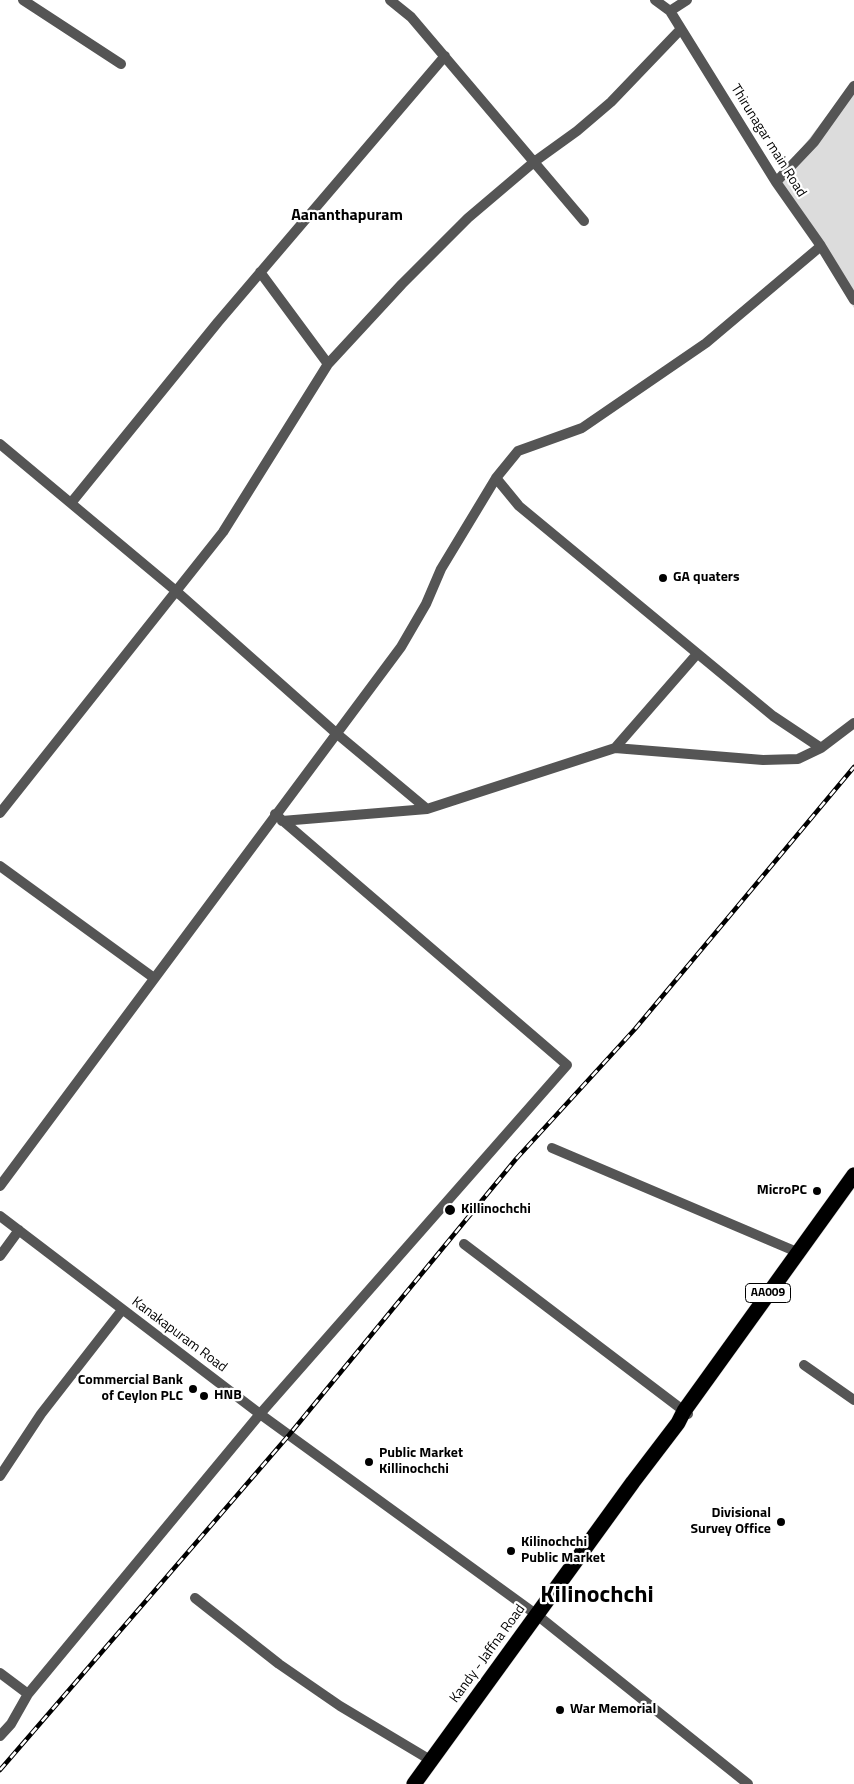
<!DOCTYPE html>
<style>
body{margin:0}
canvas{display:block;background:#fff}
</style>
<canvas width="854" height="1784"></canvas>
<script>
const context = document.querySelector('canvas').getContext('2d');
context.lineJoin = 'round';
function paint(path, color) {
  context.fillStyle = color;
  context.fill(path, 'evenodd');
}
function trace(path, color, width, dash) {
  context.strokeStyle = color;
  context.lineWidth = width;
  context.lineCap = dash ? 'butt' : 'round';
  context.setLineDash(dash || []);
  context.stroke(path);
}
function write(font, color, halo, rows, align = 'center') {
  context.font = font + ' "Titillium Web",sans-serif';
  context.lineWidth = 4.5;
  context.setLineDash([]);
  context.textBaseline = 'middle';
  context.strokeStyle = halo;
  context.fillStyle = color;
  for (const [text, x, y, turn = 0] of rows) {
    context.save();
    context.translate(x, y);
    context.rotate((+turn || 0) * Math.PI / 180);
    context.textAlign = isNaN(turn) ? turn : align;
    if (halo) context.strokeText(text, 0, 0);
    context.fillText(text, 0, 0);
    context.restore();
  }
}
const green = new Path2D(`
 M854 80V308L776 182Z`);
const minor = new Path2D(`
 M23 0 121 64
 M390 0 411 17 584 221
 M655 0 670 11 776 182 821 246 854 300
 M670 11 687 0
 M776 182 814 142 854 86
 M821 246 706 343 582 428 518 451 496 478 519 506 773 716 821 748 854 723
 M260 272 328 364
 M0 444 176 591 336 733 427 809
 M71 503 218 322 445 56
 M615 748 697 654
 M0 813 223 532 328 364 402 284 468 218 534 162 577 131 611 102 681 29
 M282 821 427 809 615 748 763 760 798 759 821 748
 M0 866 154 978
 M552 1148 797 1252
 M0 1186 401 647 426 604 441 569 496 478
 M0 1216 260 1414 537 1615 748 1784
 M464 1244 688 1414
 M0 1256 19 1230
 M804 1365 854 1400
 M0 1476 41 1414 122 1310
 M195 1598 279 1664 340 1706 432 1761
 M0 1673 28 1694
 M0 1736 11 1724 28 1694 260 1414 567 1065 275 814`);
const highway = new Path2D(`
 M414 1784 633 1482 678 1423 684 1411 854 1175`);
const rail = new Path2D(`
 M0 1770 289 1435 516 1159 635 1029 854 767`);
const markers = [
 [663,578,5,"#000"],
 [817,1191,5,"#000"],
 [450,1210,6,"#000"],
 [193,1389,5,"#000"],
 [204,1396,5,"#000"],
 [369,1462,5,"#000"],
 [781,1522,5,"#000"],
 [511,1551,5,"#000"],
 [560,1710,5,"#000"]
];
const shields = [
 [768,1293,45]
];
const shieldNames = [
 ["AA009",768,1293]
];
const streetNames = [
 ["Thirunagar main Road",768,141,58],
 ["Kanakapuram Road",179,1335,37],
 ["Kandy - Jaffna Road",488,1654,-54]
];
const poiNames = [
 ["GA quaters",673,578],
 ["MicroPC",807,1191,"right"],
 ["Killinochchi",461,1210],
 ["Commercial Bank",183,1381,"right"],
 ["of Ceylon PLC",183,1397,"right"],
 ["HNB",214,1396],
 ["Public Market",379,1454],
 ["Killinochchi",379,1470],
 ["Divisional",771,1514,"right"],
 ["Survey Office",771,1530,"right"],
 ["Kilinochchi",521,1543],
 ["Public Market",521,1559],
 ["War Memorial",570,1710]
];
const quarterNames = [
 ["Aananthapuram",347,216]
];
const townNames = [
 ["Kilinochchi",597,1596]
];
paint(green, '#dcdcdc');
trace(highway, '#dbdbdb', 16);
trace(minor, '#555', 10);
trace(highway, '#000', 15);
trace(rail, '#000', 4.5);
trace(rail, '#fff', 2.5, [8]);
for (const [x, y, r, color] of markers) {
  const dot = new Path2D();
  dot.arc(x, y, r, 0, 2 * Math.PI);
  context.fillStyle = color;
  context.fill(dot);
  trace(dot, '#fff', 2);
}
for (const [x, y, w] of shields) {
  const box = new Path2D();
  box.roundRect(x - w / 2, y - 9.5, w, 19, 4);
  context.fillStyle = '#fff';
  context.fill(box);
  trace(box, '#000', 1);
}
write('bold 12px', '#000', null, shieldNames);
write('14px', '#000', '#fff', streetNames);
write('bold 14px', '#000', '#fff', poiNames, 'left');
write('bold 16px', '#000', '#fff', quarterNames);
write('bold 24px', '#000', '#fff', townNames);
</script>
